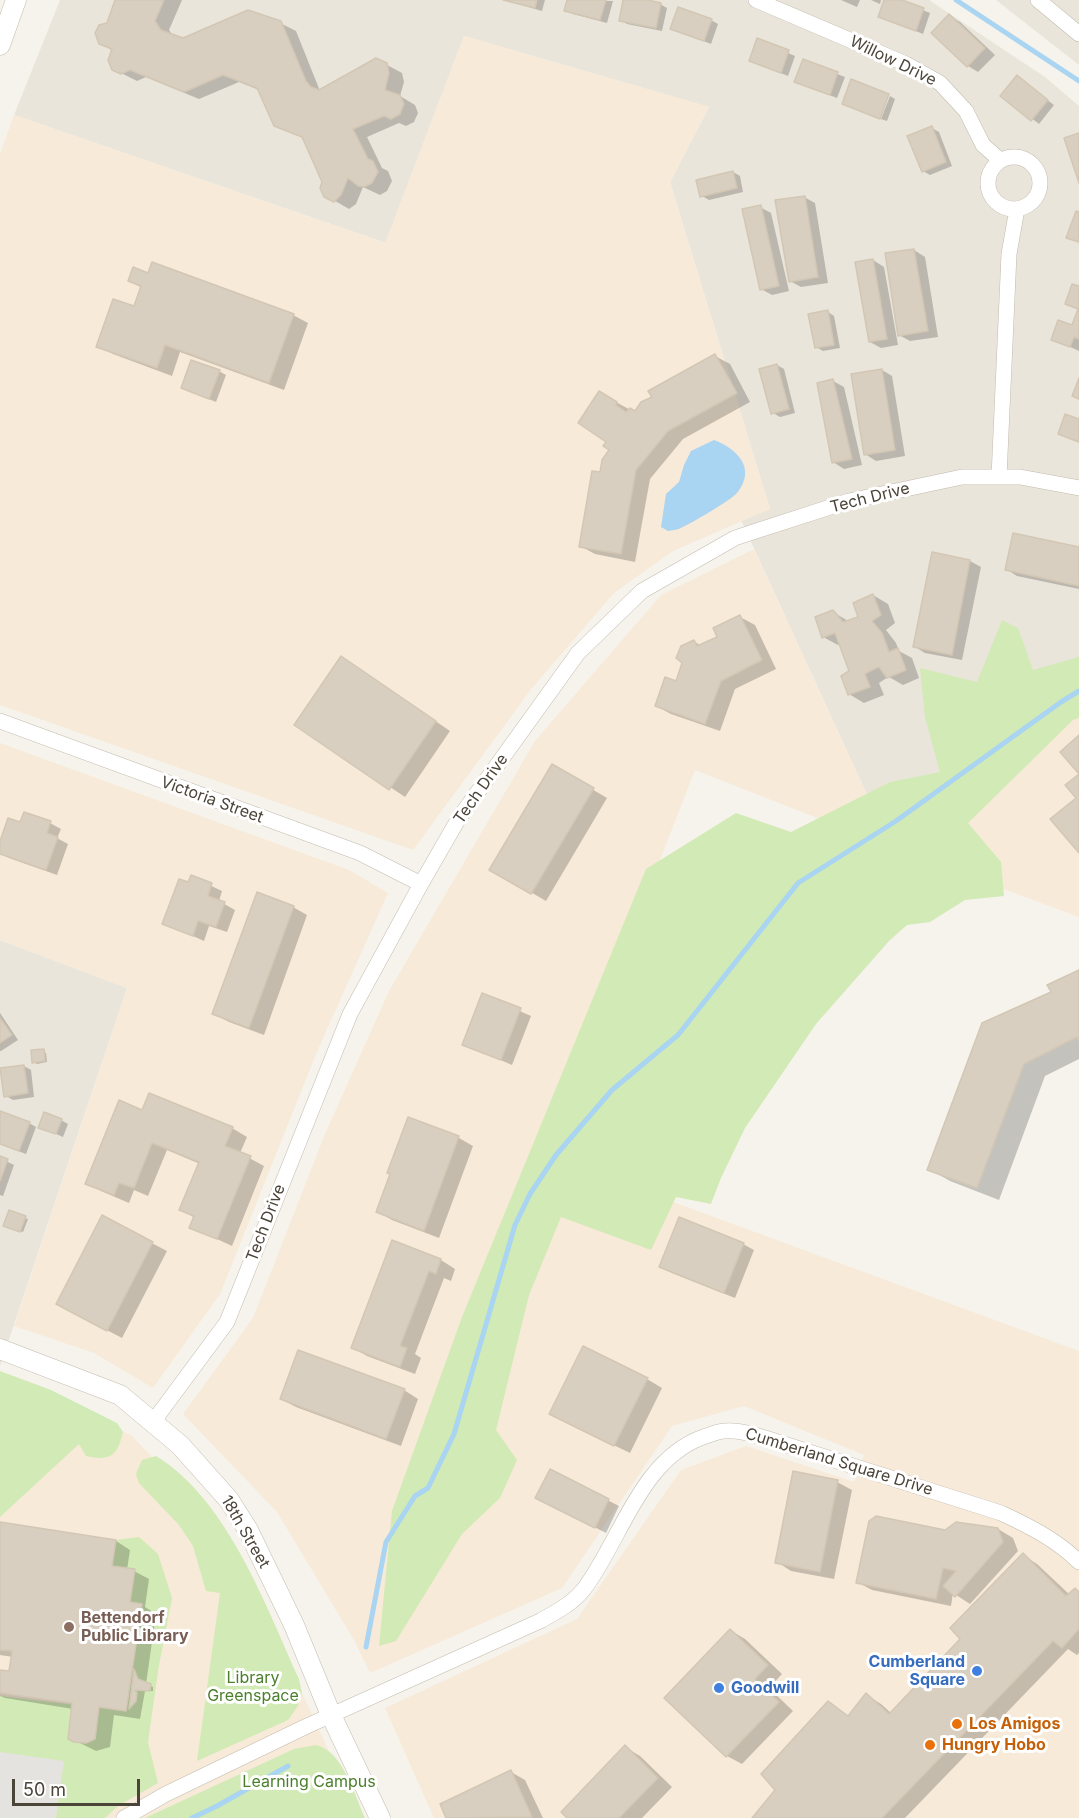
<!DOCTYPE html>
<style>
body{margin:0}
#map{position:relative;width:1079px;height:1818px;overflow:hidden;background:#f6f3ec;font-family:Inter,sans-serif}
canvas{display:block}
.scale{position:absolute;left:12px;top:1779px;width:128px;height:27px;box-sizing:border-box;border:3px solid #4b4439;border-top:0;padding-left:8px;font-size:18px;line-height:21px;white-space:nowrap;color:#4b4439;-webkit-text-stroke:4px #fff;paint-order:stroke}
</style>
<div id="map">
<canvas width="1079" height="1818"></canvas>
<div class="scale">50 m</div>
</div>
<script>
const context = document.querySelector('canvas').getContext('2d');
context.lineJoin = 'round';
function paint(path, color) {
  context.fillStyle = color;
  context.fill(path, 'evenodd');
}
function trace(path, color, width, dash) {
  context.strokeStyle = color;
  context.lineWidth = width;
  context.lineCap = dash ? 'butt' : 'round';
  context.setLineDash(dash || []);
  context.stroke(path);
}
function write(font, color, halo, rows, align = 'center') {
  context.font = font + ' Inter,sans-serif';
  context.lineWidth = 6;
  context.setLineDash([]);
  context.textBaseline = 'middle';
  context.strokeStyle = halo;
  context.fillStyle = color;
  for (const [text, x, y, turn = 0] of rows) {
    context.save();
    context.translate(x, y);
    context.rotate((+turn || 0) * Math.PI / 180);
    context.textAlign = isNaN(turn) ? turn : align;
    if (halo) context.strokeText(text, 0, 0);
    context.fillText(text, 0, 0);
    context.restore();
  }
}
const residential = new Path2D(`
 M60 0H929L1045 77 1079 106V671L891 847 741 520 770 509 670 182 709 107 464 36 386 243 14 115Z
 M996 0H1079V65Z
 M0 940 127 988 0 1366Z`);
const commercial = new Path2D(`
 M464 36 709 107 670 183 770 509 673 551 614 593 532 688 413 850 0 705V154L14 115 385 243Z
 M754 549 891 847 1079 671V917L891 847 695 770 545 1155 1079 1351V1818H434L385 1708 577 1619 681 1470 746 1446 854 1482 864 1455 744 1406 672 1426 562 1588 370 1673 354 1640 277 1512 183 1414 253 1318 325 1134 389 991 535 741 661 595Z
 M0 743 349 870 388 893 316 1054 220 1294 153 1388 94 1353 14 1326 127 988 0 940Z
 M0 1380 131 1435 216 1524 276 1637 360 1818H0Z`);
const green = new Path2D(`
 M1002 620 1018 628 1033 670 1079 657V718L1073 720 968 823 1001 862 1004 896 965 900 930 922 907 925 889 941 816 1024 745 1128 721 1178 711 1204 676 1197 651 1250 561 1217 529 1295 496 1430 517 1460 500 1498 462 1534 396 1641 379 1646 392 1511 462 1317 646 869 736 813 791 832 890 782 940 772 925 717 920 668 977 682Z
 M0 1371 51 1390 117 1423 123 1432C117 1457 110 1461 86 1456L79 1444 0 1517Z
 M156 1456C227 1499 266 1606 299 1679L302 1693 298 1706 288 1720 197 1761 220 1593 206 1591 193 1546 179 1525 139 1483 136 1474 142 1460Z
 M139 1537 158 1554 172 1598 159 1665 148 1742 158 1783 118 1806 105 1818H0V1696L126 1711 142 1604 130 1602 135 1570 112 1566 116 1540Z
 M316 1745C343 1751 354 1794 365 1818H145L294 1749Z`);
const parking = new Path2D(`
 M0 1752 64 1761 56 1818H0Z`);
const water = new Path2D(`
 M714 440C737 449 757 468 737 493 731 500 692 523 681 528 677 530 672 530 668 531L661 527 666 494 679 482 684 465 691 451Z`);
const shadow = new Path2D(`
 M116 0H182L169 30 173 36 183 39 280 23 296 31 320 91 387 65 402 73 404 82 400 96 415 105 418 113 414 122 406 126 399 123 367 137 382 168 388 171 392 181 387 191 380 195 363 187 356 204 349 209 325 195 324 182 305 139 276 125 259 90 239 82 199 99 146 77 137 81 113 69V51L100 43Z
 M504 0H545L542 11Z
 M568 0 613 1 607 23 573 14 566 10Z
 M625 0H640L660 4 667 8 662 31 627 24 621 20Z
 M841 0H860L857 7Z
 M871 0H881L880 4Z
 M885 0H898L930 13 923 34 879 16Z
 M950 16 960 22 995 55 978 72 968 66Z
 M711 20 718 24 711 44 672 29Z
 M758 40 795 56 788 76 751 61Z
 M804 61 845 77 837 98 796 82Z
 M1017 77 1054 105 1039 124 1002 95Z
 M890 96 895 99 887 121 881 119Z
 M932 128 939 132 952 166 930 175 923 171Z
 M733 172 740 176 743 192 709 200 702 196Z
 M804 197 815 203 828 283 801 287 790 281Z
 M760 207 771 213 789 291 772 295 761 289Z
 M914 250 925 257 938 337 910 341 899 335Z
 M873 260 884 267 898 345 881 348 870 342Z
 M129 281 293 315 308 323 284 390 180 352 172 376 113 354 98 346 135 308 142 288Z
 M1079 310V351L1053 339 1073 327Z
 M828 312 834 316 840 348 823 351 816 347Z
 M715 356 730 364 750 402 683 439 650 479 635 562 595 554 580 546 601 474 611 449 614 401 636 413Z
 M777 365 784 369 795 413 780 417 773 413Z
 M882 370 892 376 905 456 876 461 865 454Z
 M219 371 226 375 216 402 182 388Z
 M833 381 844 387 862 465 844 469 833 462Z
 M1079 548V589L1017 576 1006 569Z
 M933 554 970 561 981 567 962 660 925 653 915 647Z
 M873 595 888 604 895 623 886 630 896 643 899 651 912 658 919 678 903 685 889 677 885 679 879 683 884 695 864 703 849 694 851 671 841 644 838 645 823 637 833 612 848 621 860 617Z
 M740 617 755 625 776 669 735 689 720 731 671 714 656 706 677 683 694 641 701 646 719 637Z
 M356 667 450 731 405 797 297 725Z
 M553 766 607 798 546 901 491 869Z
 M50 823 61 829 57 838 68 844 57 875 9 858 0 853V845L21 824Z
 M192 877 222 891 219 901 235 910 227 932 209 926 204 941 164 923 189 884Z
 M293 907 307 915 264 1035 229 1022 214 1014Z
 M1079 972V1059L1045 1076 999 1200 950 1181 929 1169 1053 993Z
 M483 995 531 1016 512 1065 464 1044Z
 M0 1013 18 1040 1 1051H0Z
 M43 1051 46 1053 47 1062 37 1064 34 1062Z
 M24 1066 31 1070 34 1097 13 1100 6 1096Z
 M143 1111 232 1128 247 1137 240 1153 264 1166 232 1246 191 1227 195 1218 181 1210 200 1164 167 1150 148 1196 134 1190 129 1203 101 1191 87 1183Z
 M0 1116 29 1123 36 1127 26 1154 0 1144Z
 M409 1119 459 1138 473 1146 439 1238 392 1220 378 1212Z
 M61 1120 68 1124 63 1137 40 1127Z
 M0 1158 14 1165 3 1196 0 1195Z
 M102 1217 167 1251 122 1338 72 1312Z
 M25 1218 28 1219 23 1232 8 1227Z
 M393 1242 441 1260 455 1269 451 1281 444 1278 415 1354 421 1358 415 1374 367 1356 352 1347Z
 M743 1244 754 1250 735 1298 672 1273 661 1267Z
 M647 1379 662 1388 630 1453 566 1422Z
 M404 1390 418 1399 401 1446 296 1407 281 1399Z
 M551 1471 619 1506 606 1533 548 1503Z
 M837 1482 852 1490 834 1579 791 1571 777 1562Z
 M0 1524 116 1541 130 1550 127 1570 134 1571 149 1579 145 1607 156 1614 146 1684 153 1687V1691H145L140 1719 114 1715 110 1747 96 1751 70 1738 73 1709 5 1698 0 1696V1671L10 1673 13 1657 0 1655Z
 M998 1529 1013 1538 1018 1551 970 1604 953 1593 951 1606 872 1590 857 1582 945 1532Z
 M1023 1555 1037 1564 1070 1595 1079 1593V1653L1077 1655 1068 1649 905 1818H754L777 1790 828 1703 849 1716 866 1695 881 1704 891 1713 963 1638Z
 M730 1630 745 1639 782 1674 769 1688 793 1711 742 1764 727 1756 666 1698Z
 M625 1747 640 1756 672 1787 642 1818H569Z
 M511 1772 525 1780 543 1818H448L442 1804Z`);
const stream = new Path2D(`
 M956 0 1079 81
 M366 1647 386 1542 415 1496 428 1488 454 1434 515 1225 530 1194 556 1155 612 1090 678 1035 798 883 896 821 1061 702 1079 691
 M192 1818 217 1806 288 1766`);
const building = new Path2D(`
 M115 0H164L155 21 161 30 183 38 248 10 281 21 306 81 311 87 319 90 376 58 387 63 389 73 385 90 400 95 404 104 400 114 391 119 384 116 353 129 368 159 373 161 378 172 372 183 364 187 358 186 348 178 341 195 334 202 324 197 320 188 322 182 302 137 274 126 257 88 223 75 184 92 130 70 121 74 112 70 108 60 112 49 99 44 95 33 99 25 107 23Z
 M503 0H537L535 8Z
 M567 0H606L600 20 564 11Z
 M623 0H648L661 3 656 28 619 21Z
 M884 0H902L924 8 916 31 878 17Z
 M678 7 712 19 704 41 670 29Z
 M949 14 985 48 967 67 931 33Z
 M757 38 789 50 781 73 749 61Z
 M803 59 838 72 830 95 794 82Z
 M1017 75 1048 100 1031 121 1000 96Z
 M851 79 889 94 880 119 842 104Z
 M932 126 946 162 922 172 907 136Z
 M1079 133V183L1064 138Z
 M733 171 737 188 700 197 696 180Z
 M805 196 818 277 789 282 775 200Z
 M761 205 779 286 760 290 742 209Z
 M1076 211 1079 212V242L1066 238Z
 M914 249 928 331 898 336 885 253Z
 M873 259 887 339 869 342 855 262Z
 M152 262 294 314 269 383 165 345 157 368 96 347 113 299 134 306 141 286 128 281 133 267 148 273Z
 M1072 284 1079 286V339L1074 337 1070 347 1051 340 1058 320 1072 325 1078 309 1065 304Z
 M828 310 834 345 815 348 808 314Z
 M715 354 737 393 668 431 636 470 621 554 579 547 592 471 600 472 602 460 609 450 603 446 606 442 578 423 599 391 617 402 616 405 626 412 630 408 635 411 641 402 652 397 648 391Z
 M191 360 220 370 209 399 181 388Z
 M777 364 789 409 771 414 759 369Z
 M882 369 895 450 864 455 851 374Z
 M1079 378V399L1072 396Z
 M833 379 852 459 832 463 817 383Z
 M1065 414 1079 419V442L1058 434Z
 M1013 533 1079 547V586L1005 570Z
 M932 552 970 560 952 655 913 647Z
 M873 594 881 615 872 621 882 633 889 652 898 648 906 670 887 678 879 667 870 671 865 674 870 687 848 695 841 676 849 671 835 633 822 638 815 617 833 610 843 622 858 617 853 603Z
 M740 615 762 660 721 681 705 724 655 706 665 677 676 681 682 663 676 658 681 646 694 640 697 646 717 637 713 628Z
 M341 656 436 721 389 790 294 725Z
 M1079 735V853L1050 819 1076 798 1065 785 1079 774 1060 752Z
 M552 764 594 788 531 894 489 870Z
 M24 812 51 821 47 833 58 837 46 870 0 854V841L8 818 20 822Z
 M191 875 212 883 208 896 225 902 216 927 198 921 193 936 162 924 179 879 188 882Z
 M257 892 294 906 249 1028 212 1014Z
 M1079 970V1041L1077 1037 1024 1064 977 1188 927 1170 982 1023 1051 992 1047 985Z
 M482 993 521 1008 501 1060 462 1045Z
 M0 1018 12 1035 0 1043Z
 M44 1049 45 1061 32 1063 31 1050Z
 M24 1065 28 1093 4 1097 0 1068Z
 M149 1093 233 1127 225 1146 251 1156 217 1239 189 1228 194 1216 179 1210 199 1162 152 1143 134 1188 119 1183 114 1195 85 1184 119 1100 142 1110Z
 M0 1111 30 1122 19 1151 0 1144Z
 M44 1112 62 1119 56 1134 38 1128Z
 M408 1117 459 1136 424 1231 376 1212 390 1174 387 1173Z
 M0 1156 8 1159 0 1181Z
 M9 1210 26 1216 20 1232 3 1226Z
 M102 1215 153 1242 107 1331 56 1304Z
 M679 1217 744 1243 724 1293 659 1267Z
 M392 1240 441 1259 436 1274 429 1271 400 1346 407 1348 400 1367 351 1348Z
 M583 1346 648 1378 614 1446 549 1414Z
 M298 1350 405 1389 386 1439 280 1399Z
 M550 1469 609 1499 595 1528 535 1498Z
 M793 1471 838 1480 820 1572 775 1563Z
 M876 1516 945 1530 956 1522 998 1528 1003 1542 955 1597 943 1586 956 1571 943 1568 936 1599 856 1583 869 1521Z
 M0 1522 116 1540 112 1566 135 1569 130 1602 142 1604 126 1711 99 1707 95 1739 86 1743 74 1742 68 1739 72 1703 0 1693V1670L9 1671 12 1651 0 1650Z
 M1023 1553 1066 1596 1075 1588 1079 1592V1629L1062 1648 1053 1641 882 1818H752L775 1790 761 1774 828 1701 848 1716 866 1693 889 1714 960 1639 950 1628Z
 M730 1629 768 1665 755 1679 779 1702 726 1757 664 1698Z
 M134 1669 138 1679 151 1684 150 1691 135 1690 137 1693 136 1701 129 1709Z
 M625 1745 658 1778 619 1818H567L561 1812Z
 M511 1770 532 1817 446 1818 440 1804Z`);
const minor = new Path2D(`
 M756 0 906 64 940 83 966 111 983 145 1000 160
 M1038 0 1079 34
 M988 183a26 26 0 1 1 52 0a26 26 0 1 1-52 0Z
 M999 477 1009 254 1017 209
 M0 721 360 853 421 884
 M153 1422 227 1322 350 1014 421 884 459 818 578 653 642 591 735 538 756 531 849 501 962 477H1020L1079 488
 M124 1818 166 1794 307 1726 540 1621C556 1612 572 1604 584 1589 621 1540 640 1460 703 1437 710 1435 718 1431 725 1431 739 1430 752 1434 765 1438L1001 1513C1029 1526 1057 1540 1079 1562`);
const tertiary = new Path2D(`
 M0 45 16 0
 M0 1349 120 1395 180 1445 229 1500 248 1530 294 1625 331 1715 380 1818`);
const markers = [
 [69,1627,6,"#8d6e63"],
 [977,1671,6,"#3f7fe0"],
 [719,1688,6,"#3f7fe0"],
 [957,1724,6,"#e8710a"],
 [930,1745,6,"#e8710a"]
];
const streetNames = [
 ["Willow Drive",893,61,26],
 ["Tech Drive",870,498,-14],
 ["Tech Drive",481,789,-55],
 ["Victoria Street",212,800,20],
 ["Tech Drive",266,1223,-69],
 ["Cumberland Square Drive",839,1462,17],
 ["18th Street",245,1532,60]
];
const educationNames = [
 ["Bettendorf",81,1618],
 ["Public Library",81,1636]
];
const shopNames = [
 ["Cumberland",965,1662],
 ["Square",965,1680],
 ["Goodwill",731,1688,"left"]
];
const parkNames = [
 ["Library",253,1678],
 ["Greenspace",253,1696],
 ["Learning Campus",309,1782]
];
const foodNames = [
 ["Los Amigos",969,1724],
 ["Hungry Hobo",942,1745]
];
paint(residential, '#eae5da');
paint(commercial, '#f7ead8');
paint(green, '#d2eab5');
paint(parking, '#e5e3e0');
paint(water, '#a9d4f2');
paint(shadow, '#0003');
trace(stream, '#a9d4f2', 5);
paint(building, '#d8cfc1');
trace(building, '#d3c7b4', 1.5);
trace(minor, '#c2bbae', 16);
trace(tertiary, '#c2bbae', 21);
trace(minor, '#fff', 15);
trace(tertiary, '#fff', 20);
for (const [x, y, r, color] of markers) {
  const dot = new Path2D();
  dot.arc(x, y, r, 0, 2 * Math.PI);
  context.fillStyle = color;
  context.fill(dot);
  trace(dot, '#fff', 2);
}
write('16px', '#4b4439', '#fff', streetNames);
write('bold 16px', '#785e54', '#fff', educationNames, 'left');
write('bold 16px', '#366cbe', '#fff', shopNames, 'right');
write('16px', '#4a7f2a', '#fff', parkNames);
write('bold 16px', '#c56008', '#fff', foodNames, 'left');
</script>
